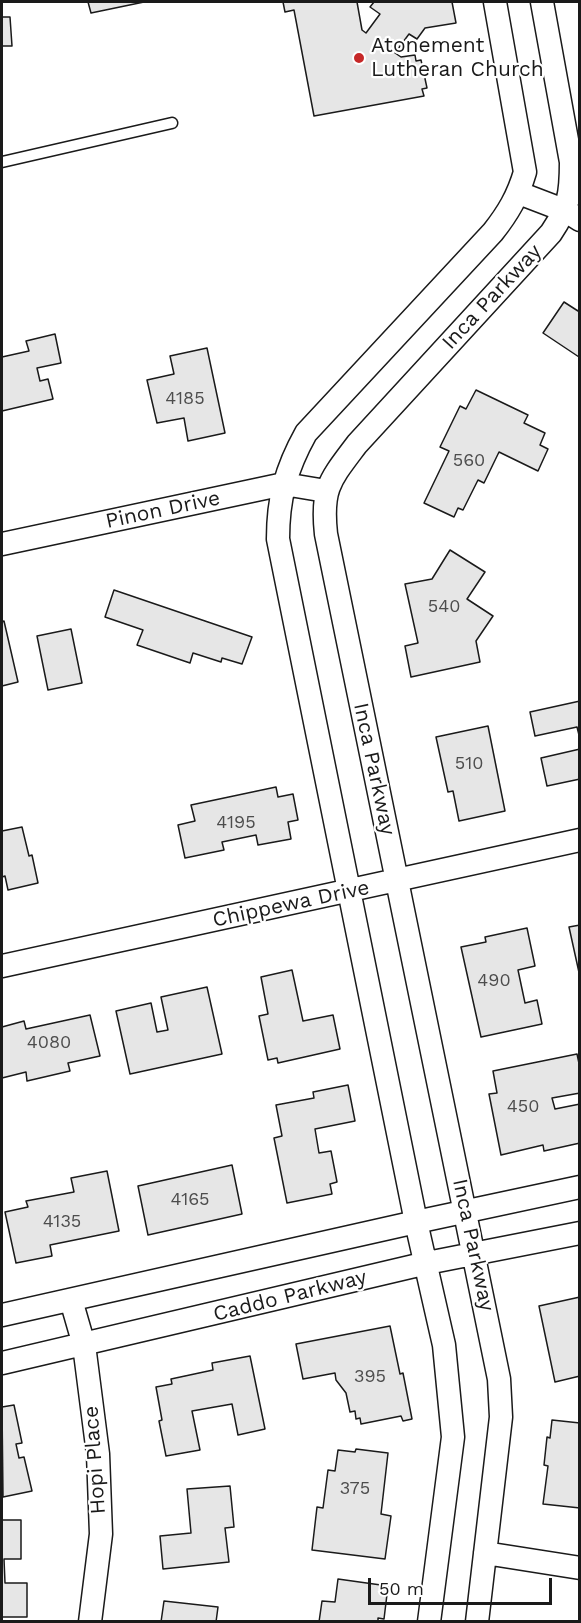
<!DOCTYPE html>
<style>
body{margin:0}
#map{position:relative;width:581px;height:1623px;overflow:hidden;background:#fff;font-family:"Work Sans",sans-serif}
canvas{display:block}
.frame{position:absolute;inset:0;border:3px solid #1a1a1a;pointer-events:none}
.scale{position:absolute;left:368px;top:1578px;width:184px;height:27px;box-sizing:border-box;border:3px solid #1a1a1a;border-top:0;padding-left:8px;font-size:18px;line-height:21px;white-space:nowrap;color:#1a1a1a;-webkit-text-stroke:4px #fff;paint-order:stroke}
</style>
<div id="map">
<canvas width="581" height="1623"></canvas>
<div class="frame"></div>
<div class="scale">50 m</div>
</div>
<script>
const context = document.querySelector('canvas').getContext('2d');
context.lineJoin = 'round';
function paint(path, color) {
  context.fillStyle = color;
  context.fill(path, 'evenodd');
}
function trace(path, color, width, dash) {
  context.strokeStyle = color;
  context.lineWidth = width;
  context.lineCap = dash ? 'butt' : 'round';
  context.setLineDash(dash || []);
  context.stroke(path);
}
function write(font, color, halo, rows, align = 'center') {
  context.font = font + ' "Work Sans",sans-serif';
  context.lineWidth = 4.5;
  context.setLineDash([]);
  context.textBaseline = 'middle';
  context.strokeStyle = halo;
  context.fillStyle = color;
  for (const [text, x, y, turn = 0] of rows) {
    context.save();
    context.translate(x, y);
    context.rotate((+turn || 0) * Math.PI / 180);
    context.textAlign = isNaN(turn) ? turn : align;
    if (halo) context.strokeText(text, 0, 0);
    context.fillText(text, 0, 0);
    context.restore();
  }
}
const building = new Path2D(`
 M88 2H144L91 13Z
 M283 2H357L362 30 366 33 380 14 370 7 374 2H452L456 23 425 28 417 39 409 34 395 53 401 57 415 55 416 61 421 60 427 88 422 89 424 96 314 116 294 10 285 12Z
 M2 17H10L12 46H2Z
 M564 302 578 311 580 308 579 357 543 333Z
 M55 334 61 363 37 368 40 381 48 379 53 399 2 411V357L29 351 26 341Z
 M207 348 225 433 188 441 184 418 157 423 147 380 174 374 170 356Z
 M476 390 528 415 524 423 545 433 540 445 548 449 538 471 499 452 484 483 478 480 463 510 458 508 454 517 424 503 449 451 440 447 460 406 466 409Z
 M450 550 485 572 467 599 493 616 476 641 480 662 411 677 405 646 418 643 405 584 432 579Z
 M114 590 252 637 242 664 222 658 221 662 193 653 190 663 137 645 143 630 105 617Z
 M4 621 18 682 2 686V622Z
 M71 629 82 683 48 690 37 636Z
 M580 701V739L577 727 535 736 530 712Z
 M488 726 505 811 459 821 453 791 448 792 436 737Z
 M580 749V779L547 786 541 758Z
 M276 787 278 797 293 794 298 820 288 822 291 839 258 845 256 835 222 842 224 850 185 858 178 825 195 821 191 805Z
 M22 827 29 856 32 855 38 883 8 890 5 876 2 877V831Z
 M580 925V977L569 927Z
 M527 928 535 966 518 970 525 1003 537 1000 542 1024 481 1037 461 947 486 942 485 937Z
 M292 970 303 1021 333 1015 340 1049 278 1063 277 1058 268 1060 259 1016 268 1014 261 977Z
 M207 987 222 1054 130 1074 116 1011 151 1003 157 1032 168 1030 161 997Z
 M90 1015 100 1056 68 1063 70 1071 27 1081 26 1072 2 1078V1027L24 1021 26 1029Z
 M577 1054 580 1068V1093L552 1098 555 1109 580 1104V1143L544 1151 543 1145 501 1155 489 1094 497 1093 493 1071Z
 M348 1085 355 1121 315 1129 319 1153 331 1151 337 1182 330 1184 332 1194 287 1203 274 1138 282 1136 276 1105 314 1098 313 1092Z
 M232 1165 242 1214 148 1235 138 1186Z
 M107 1171 119 1231 50 1245 52 1256 16 1263 5 1212 28 1207 26 1201 74 1192 71 1178Z
 M580 1297V1376L555 1382 539 1306Z
 M390 1326 400 1374 403 1373 412 1419 403 1421 401 1416 361 1424 360 1418 356 1419 355 1411 350 1412 346 1393 336 1380 335 1373 303 1379 296 1344Z
 M250 1356 265 1429 238 1435 232 1404 192 1411 200 1450 166 1456 159 1421 162 1420 156 1387 172 1384 171 1379 213 1370 212 1363Z
 M14 1405 22 1443 16 1444 19 1458 24 1457 32 1491 3 1497 2 1407Z
 M552 1420 580 1423V1508L543 1504 548 1466 544 1465 547 1437 550 1438Z
 M356 1449 388 1453 381 1514 391 1516 385 1559 312 1550 317 1507 323 1508 328 1470 335 1471 338 1450 355 1452Z
 M230 1486 234 1527 225 1528 229 1562 163 1569 160 1536 191 1533 187 1489Z
 M2 1520H21V1559H4L5 1583H27V1617H2Z
 M338 1579 388 1586 384 1619 378 1618V1622H319L322 1601 335 1602Z
 M164 1601 218 1607 216 1622H161Z`);
const lane = new Path2D(`
 M2 162 172 123`);
const street = new Path2D(`
 M519 193 566 211 580 220
 M2 544 284 484 326 491
 M2 966 580 840
 M71 1300 84 1345 98 1454 101 1534 90 1622
 M2 1315 416 1222 580 1187
 M2 1363 427 1263 580 1233
 M485 1553 580 1568
 M429 1622 453 1437 444 1345 416 1222 278 539C278 498 286 469 306 433L493 232C508 213 518 196 525 172L495 2
 M477 1622 501 1417 499 1379 326 534C321 488 330 480 357 444L551 233C569 206 571 195 571 162L542 2`);
const markers = [
 [359,58,6,"#c62828"]
];
const numberNames = [
 ["4185",185,399],
 ["560",469,461],
 ["540",444,607],
 ["510",469,764],
 ["4195",236,823],
 ["490",494,981],
 ["4080",49,1043],
 ["450",523,1107],
 ["4165",190,1200],
 ["4135",62,1222],
 ["395",370,1377],
 ["375",355,1489]
];
const poiNames = [
 ["Atonement",371,46],
 ["Lutheran Church",371,70]
];
const streetNames = [
 ["Inca Parkway",492,297,-47],
 ["Pinon Drive",163,510,-12],
 ["Inca Parkway",374,769,78],
 ["Chippewa Drive",291,904,-12],
 ["Inca Parkway",473,1245,78],
 ["Caddo Parkway",290,1296,-14],
 ["Hopi Place",95,1460,-94]
];
paint(building, '#e6e6e6');
trace(building, '#1a1a1a', 1.5);
trace(lane, '#1a1a1a', 13);
trace(street, '#1a1a1a', 25);
trace(lane, '#fff', 10);
trace(street, '#fff', 22);
for (const [x, y, r, color] of markers) {
  const dot = new Path2D();
  dot.arc(x, y, r, 0, 2 * Math.PI);
  context.fillStyle = color;
  context.fill(dot);
  trace(dot, '#fff', 2);
}
write('18px', '#4d4d4d', null, numberNames);
write('21px', '#1a1a1a', '#fff', poiNames, 'left');
write('21px', '#1a1a1a', '#fff', streetNames);
</script>
